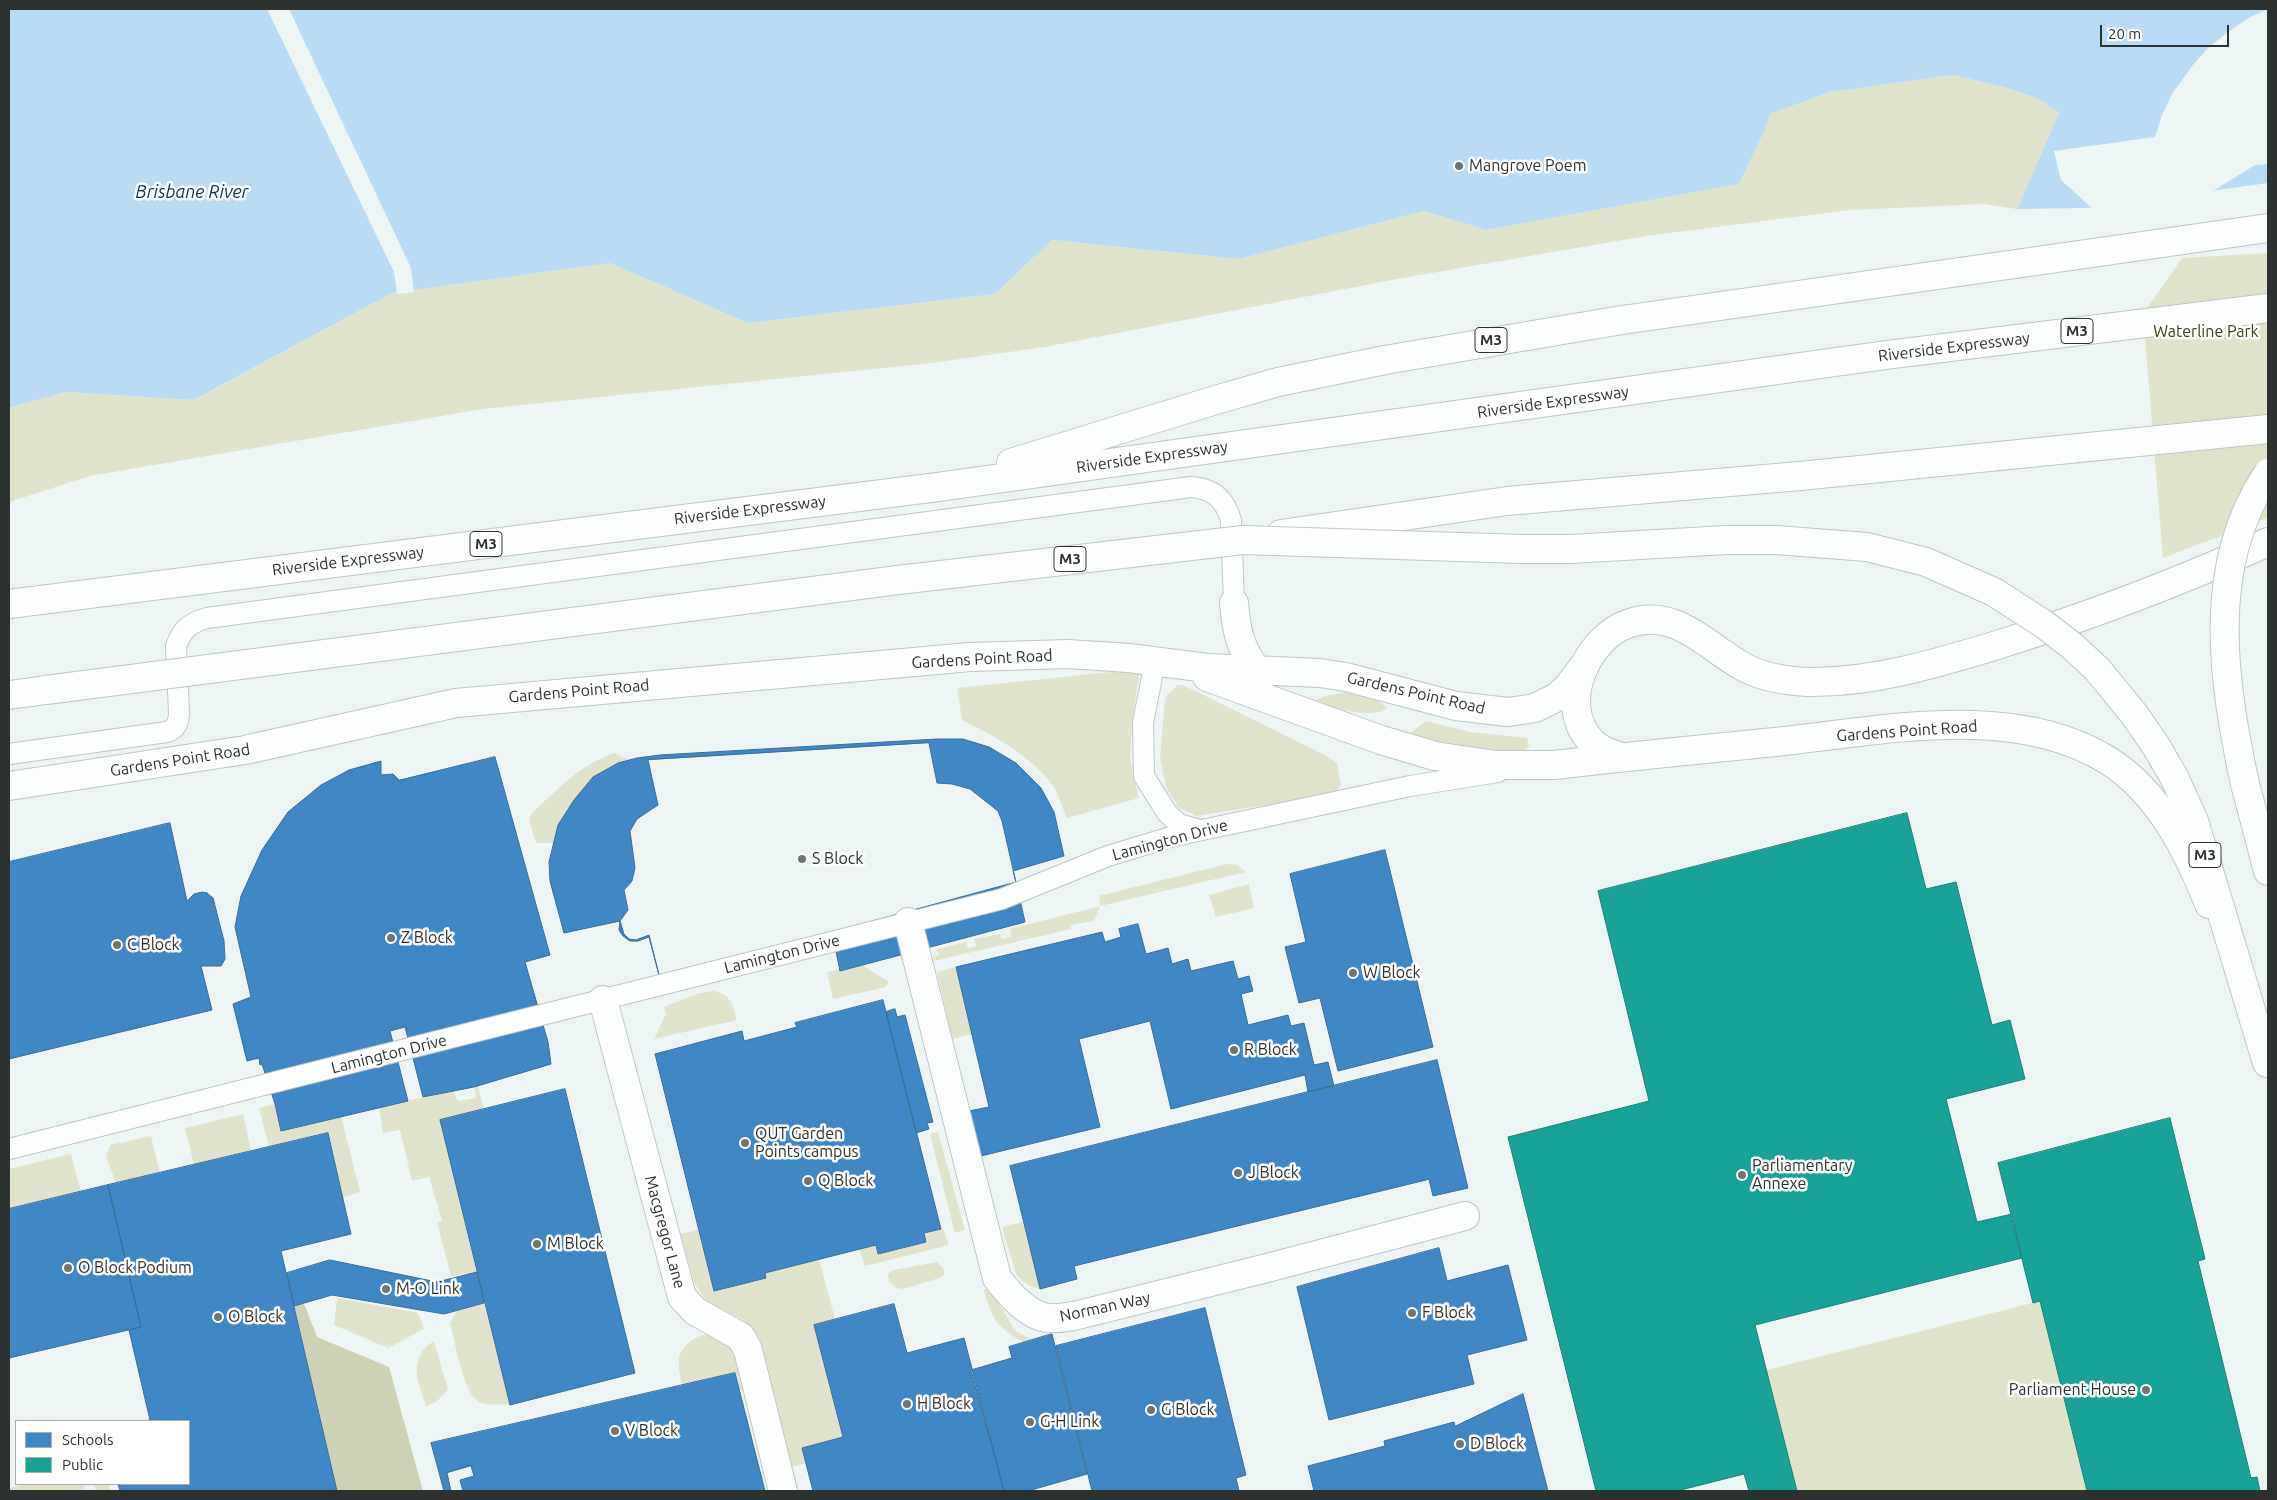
<!DOCTYPE html>
<style>
body{margin:0}
#map{position:relative;width:2277px;height:1500px;overflow:hidden;background:#ecf5f3;font-family:Ubuntu,sans-serif}
canvas{display:block}
.frame{position:absolute;inset:0;border:10px solid #2b3230;pointer-events:none}
.legend{position:absolute;left:15px;top:1420px;width:175px;height:65px;box-sizing:border-box;background:#fff;border:1px solid #aaadac;margin:0;padding:6px 9px;list-style:none;font-size:15px;color:#2b3230}
.legend li{display:flex;align-items:center;gap:10px;height:25px}
.legend b{width:25px;border:1px solid #aaadac}
.scale{position:absolute;left:2100px;top:25px;width:129px;height:22px;box-sizing:border-box;border:2px solid #2b3230;border-top:0;padding-left:6px;font-size:15px;line-height:18px;white-space:nowrap;color:#2b3230;-webkit-text-stroke:4px #fff;paint-order:stroke}
</style>
<div id="map">
<canvas width="2277" height="1500"></canvas>
<div class="frame"></div>
<ul class="legend">
<li><b style="height:14px;background:#3f88c5"></b>Schools</li>
<li><b style="height:14px;background:#17a398"></b>Public</li>
</ul>
<div class="scale">20 m</div>
</div>
<script>
const context = document.querySelector('canvas').getContext('2d');
context.lineJoin = 'round';
function paint(path, color) {
  context.fillStyle = color;
  context.fill(path, 'evenodd');
}
function trace(path, color, width, dash) {
  context.strokeStyle = color;
  context.lineWidth = width;
  context.lineCap = dash ? 'butt' : 'round';
  context.setLineDash(dash || []);
  context.stroke(path);
}
function write(font, color, halo, rows, align = 'center') {
  context.font = font + ' Ubuntu,sans-serif';
  context.lineWidth = 5;
  context.setLineDash([]);
  context.textBaseline = 'middle';
  context.strokeStyle = halo;
  context.fillStyle = color;
  for (const [text, x, y, turn = 0] of rows) {
    context.save();
    context.translate(x, y);
    context.rotate((+turn || 0) * Math.PI / 180);
    context.textAlign = isNaN(turn) ? turn : align;
    if (halo) context.strokeText(text, 0, 0);
    context.fillText(text, 0, 0);
    context.restore();
  }
}
const green = new Path2D(`
 M1953 75 2007 88 2039 99 2059 113 2017 209 1984 204 1850 210 1646 236 1397 279 1045 347 932 363 483 409 90 476 9 502V408L65 392 195 400 392 293 610 263 748 323 995 294 1052 240 1239 259 1424 211 1486 230 1739 184 1764 132 1770 114 1830 92Z
 M2268 253V518L2163 558 2143 314 2182 258Z
 M1140 669 1133 714 1130 759 1139 798 1067 818C1062 808 1059 795 1053 786 1034 758 991 734 962 720L957 688Z
 M1177 685H1183L1325 755 1337 763 1341 785 1335 794 1196 816 1178 807 1166 787 1160 758 1165 698Z
 M1346 693C1360 695 1377 697 1387 708 1375 720 1329 707 1312 704 1319 695 1335 694 1346 693Z
 M1426 721 1471 732 1527 738 1529 747 1522 752 1482 749 1437 741 1410 733Z
 M615 753 629 760C582 774 573 802 554 843H536L529 821 532 813C557 790 582 763 615 753Z
 M1227 864 1237 865 1246 872 1100 906 1094 921 1071 925V929L934 961 933 957 939 955 937 949 966 942 968 948 976 946 974 939 1000 934 1001 939 1011 937 1010 929 1100 906 1099 896Z
 M1249 884 1254 908 1216 917 1209 895Z
 M861 964 889 982 886 987 833 999 827 972Z
 M956 967 972 1034 952 1039 937 972Z
 M714 991C732 996 732 1003 737 1020L654 1039 666 1014 664 1007 696 994Z
 M478 1086 484 1109 440 1121 477 1272 451 1276 437 1222 442 1221 429 1177 412 1181 400 1130 383 1133 379 1107 453 1091 458 1101 476 1098 474 1087Z
 M275 1104 281 1131 341 1116 360 1192 343 1198 328 1133 269 1147 259 1108Z
 M243 1114 251 1151 194 1165 185 1128Z
 M938 1132 965 1230 955 1233 930 1134Z
 M151 1136 160 1173 116 1183 106 1157 110 1145Z
 M71 1154 81 1192 9 1209V1169Z
 M1023 1222 1040 1289C1029 1287 1022 1282 1016 1273L1002 1227Z
 M943 1228 949 1245 865 1266 859 1249 876 1245 878 1254 926 1242 924 1233Z
 M699 1230 714 1291 765 1273 819 1259 835 1319 814 1325 843 1437 802 1448 806 1463 792 1467 761 1343 745 1321 707 1301 701 1293 695 1284 680 1234Z
 M937 1262 944 1269V1275L939 1278 904 1289 896 1288 889 1282 888 1274 894 1270Z
 M983 1289H990L1015 1330 1032 1340 1023 1342C994 1325 994 1320 983 1289Z
 M337 1298 418 1313 424 1329 388 1348 334 1325Z
 M2040 1301 2087 1491H1797L1767 1370Z
 M484 1303 510 1405C500 1403 486 1407 478 1401 463 1392 455 1341 450 1324L457 1311Z
 M702 1335C736 1334 737 1365 742 1390H739L735 1373 683 1386C676 1361 675 1347 702 1335Z
 M434 1341 448 1390 436 1402 426 1406C418 1382 407 1358 434 1341Z
 M29 1484H84L85 1491H9V1488Z
 M94 1484H108L111 1491H96Z`);
const forest = new Path2D(`
 M293 1301 302 1302 305 1306 317 1337 389 1367 423 1491H337Z`);
const water = new Path2D(`
 M9 9H2268V183L2087 208 2017 209 2059 113 2039 99 2007 88 1953 75 1830 92 1770 114 1764 132 1739 184 1486 230 1424 211 1239 259 1052 240 995 294 748 323 610 263 392 293 194 400 65 392 9 408Z`);
const pier = new Path2D(`
 M267 9H289L411 268 414 292 397 294 394 272Z
 M2268 9V164L2255 165 2208 194 2093 209 2061 180 2054 151 2155 137 2162 115 2172 94 2192 66 2209 47 2228 32 2250 17Z`);
const schools = new Path2D(`
 M937 739H963L989 747 1016 763 1041 788 1054 812 1064 856 1013 871 1016 882 832 932 659 975 649 935 636 940 629 939 624 934 620 921 564 933 550 881 549 862 558 825 574 800 593 777 618 763 637 758 660 755Z
 M929 743 937 783 952 784 970 789 998 811 1002 821 1025 922 840 971 832 932 659 975 649 937 638 941H630L623 936 619 930 620 921 628 910 624 890 632 881 635 868 630 831 637 819 658 805 648 760Z
 M495 757 550 955 525 962 548 1042 551 1064 474 1087 423 1097 405 1027 390 1031 408 1101 281 1131 275 1104 262 1064 260 1065 259 1058 247 1061 233 1004 251 997 235 927 241 896 262 850 288 812 321 785 349 770 381 761V775L393 774 399 780Z
 M170 823 187 901 194 894 202 892 207 893 213 898 224 941 225 959 221 966H201L212 1010 9 1059V862Z
 M1385 850 1433 1047 1338 1071 1320 998 1299 1003 1285 947 1306 942 1290 874Z
 M1138 924 1146 954 1168 948 1172 964 1188 959 1191 971 1233 961 1238 979 1249 976 1253 991 1241 994 1248 1025 1288 1015 1291 1026 1304 1023 1314 1065 1328 1062 1334 1086 1308 1092 1305 1075 1171 1109 1150 1021 1079 1039 1100 1127 981 1156 969 1111 989 1107 956 967 1102 932 1105 942 1121 937 1119 929Z
 M883 1000 941 1229 924 1233 926 1242 878 1254 876 1245 765 1273 766 1278 714 1291 655 1054 742 1031 744 1041 797 1027 795 1023Z
 M895 1009 897 1017 905 1015 933 1122 927 1123 929 1129 916 1133 886 1012Z
 M1437 1060 1468 1188 1433 1196 1429 1179 1426 1180 1074 1266 1077 1279 1040 1289 1010 1166Z
 M565 1089 635 1373 510 1405 440 1120Z
 M328 1133 351 1234 281 1251 337 1491H120L118 1484H189V1421H143L150 1420 129 1330 141 1327 108 1185Z
 M108 1185 141 1327 9 1358V1209Z
 M1439 1248 1447 1281 1508 1265 1527 1340 1467 1355 1474 1384 1329 1420 1297 1287Z
 M330 1260 437 1282 477 1272 484 1303 444 1314 332 1295 294 1306 287 1273Z
 M894 1304 907 1353 964 1338 1004 1491H813L802 1448 843 1437 814 1325Z
 M1205 1308 1246 1475 1236 1478 1239 1491H1092L1056 1346Z
 M1052 1334 1087 1474 1028 1491H1004L971 1370 1012 1358 1009 1347Z
 M735 1373 765 1491H444L431 1443Z
 M1523 1394 1548 1491H1314L1308 1466 1385 1446 1384 1441 1454 1422 1455 1426Z
 M471 1466 474 1476 460 1480 463 1491H451L447 1473Z`);
const public = new Path2D(`
 M1907 813 1926 889 1956 882 1992 1025 2010 1020 2025 1079 1946 1099 1977 1222 2012 1214 2022 1258 1755 1325 1797 1491H1749L1744 1474 1677 1491H1596L1508 1137 1649 1101 1598 891Z
 M2170 1118 2205 1259 2198 1261 2251 1478 2257 1477 2260 1491H2087L2040 1301 2033 1303 1998 1163Z`);
const service = new Path2D(`
 M1155 661 1143 723 1144 776 1167 813 1179 824 1200 830
 M9 754 167 732C176 729 179 722 179 713L176 646C182 630 189 623 207 618L1191 487C1212 488 1225 499 1231 520L1234 603
 M9 1149 1002 899 1108 856 1174 836 1410 786 1498 772`);
const minor = new Path2D(`
 M1234 603C1236 628 1240 650 1257 670
 M1207 677 1381 740 1435 756 1496 765H1554C1631 756 1707 749 1784 741 1886 730 2016 702 2109 761 2159 793 2188 851 2209 904
 M1622 757C1612 754 1600 751 1592 742 1556 706 1586 637 1630 623 1676 608 1706 646 1742 666 1761 677 1786 681 1808 682 1871 683 1934 664 1994 646 2087 617 2179 582 2268 542
 M9 786 245 750 456 703 970 657 1068 654 1129 658 1207 668 1320 673 1346 677 1456 706 1508 712 1535 708 1557 697 1567 688 1586 663
 M908 922 997 1278C1008 1293 1030 1318 1050 1318 1058 1319 1066 1317 1074 1316L1267 1268 1465 1216
 M603 1000 682 1297 695 1311 741 1337 748 1350 783 1491`);
const motorway = new Path2D(`
 M1011 463 1219 399 1278 382 1385 360 1622 320 2268 228
 M1281 534 1507 501 1800 476 2268 429
 M9 604 938 487 1886 355 2268 308
 M2097 669 2134 714 2156 746 2174 777 2194 821 2267 1063
 M9 695 46 690
 M2245 784 2268 871`);
const motorwayBridge = new Path2D(`
 M46 690 898 580 1243 540 1521 549H1571L1726 540H1776L1867 547 1926 562 1994 592 2045 625 2071 645 2097 669
 M2245 784C2223 681 2205 566 2268 473`);
const markers = [
 [1459,166,5,"#6f7674"],
 [802,859,5,"#6f7674"],
 [391,938,5,"#6f7674"],
 [117,945,5,"#6f7674"],
 [1353,973,5,"#6f7674"],
 [1234,1050,5,"#6f7674"],
 [745,1143,5,"#6f7674"],
 [1238,1173,5,"#6f7674"],
 [1742,1175,5,"#6f7674"],
 [808,1181,5,"#6f7674"],
 [537,1244,5,"#6f7674"],
 [68,1268,5,"#6f7674"],
 [386,1289,5,"#6f7674"],
 [1412,1313,5,"#6f7674"],
 [218,1317,5,"#6f7674"],
 [2146,1390,5,"#6f7674"],
 [907,1404,5,"#6f7674"],
 [1151,1410,5,"#6f7674"],
 [1030,1422,5,"#6f7674"],
 [615,1431,5,"#6f7674"],
 [1460,1444,5,"#6f7674"]
];
const shields = [
 [2077,331,32],
 [1491,340,32],
 [486,544,32],
 [1070,559,32],
 [2205,855,32]
];
const shieldNames = [
 ["M3",2077,331],
 ["M3",1491,340],
 ["M3",486,544],
 ["M3",1070,559],
 ["M3",2205,855]
];
const poiNames = [
 ["Mangrove Poem",1469,166],
 ["S Block",812,859],
 ["Z Block",401,938],
 ["C Block",127,945],
 ["W Block",1363,973],
 ["R Block",1244,1050],
 ["QUT Garden",755,1134],
 ["Points campus",755,1152],
 ["Parliamentary",1752,1166],
 ["Annexe",1752,1184],
 ["J Block",1248,1173],
 ["Q Block",818,1181],
 ["M Block",547,1244],
 ["O Block Podium",78,1268],
 ["M-O Link",396,1289],
 ["F Block",1422,1313],
 ["O Block",228,1317],
 ["Parliament House",2136,1390,"right"],
 ["H Block",917,1404],
 ["G Block",1161,1410],
 ["G-H Link",1040,1422],
 ["V Block",625,1431],
 ["D Block",1470,1444]
];
const parkNames = [
 ["Waterline Park",2206,332]
];
const streetNames = [
 ["Riverside Expressway",1954,347,-7],
 ["Riverside Expressway",1553,402,-8],
 ["Riverside Expressway",1152,457,-8],
 ["Riverside Expressway",750,510,-7],
 ["Riverside Expressway",348,561,-7],
 ["Gardens Point Road",982,659,-3],
 ["Gardens Point Road",579,691,-5],
 ["Gardens Point Road",1416,693,13],
 ["Gardens Point Road",1907,731,-4],
 ["Gardens Point Road",180,760,-9],
 ["Lamington Drive",1170,840,-15],
 ["Lamington Drive",782,954,-14],
 ["Lamington Drive",389,1054,-14],
 ["Macgregor Lane",665,1232,75],
 ["Norman Way",1105,1307,-12]
];
const waterNames = [
 ["Brisbane River",192,192]
];
paint(green, '#e0e3cc');
paint(forest, '#ced2b4');
paint(water, '#badbf4');
paint(pier, '#ecf5f3');
paint(schools, '#3f88c5');
trace(schools, '#396e98', 1);
paint(public, '#17a398');
trace(public, '#1d8179', 1);
trace(service, '#bfc7c5', 22);
trace(minor, '#bfc7c5', 30);
trace(motorway, '#bfc7c5', 30);
trace(service, '#fcfefd', 20);
trace(minor, '#fcfefd', 28);
trace(motorway, '#fcfefd', 28);
trace(motorwayBridge, '#bfc7c5', 30, []);
trace(motorwayBridge, '#fcfefd', 28);
for (const [x, y, r, color] of markers) {
  const dot = new Path2D();
  dot.arc(x, y, r, 0, 2 * Math.PI);
  context.fillStyle = color;
  context.fill(dot);
  trace(dot, '#fff', 2);
}
for (const [x, y, w] of shields) {
  const box = new Path2D();
  box.roundRect(x - w / 2, y - 12.5, w, 25, 4);
  context.fillStyle = '#fff';
  context.fill(box);
  trace(box, '#2b3230', 1);
}
write('bold 15px', '#2b3230', null, shieldNames);
write('16px', '#2b3230', '#fff', poiNames, 'left');
write('16px', '#3f3d14', '#fff', parkNames);
write('16px', '#2b3230', '#fff', streetNames);
write('italic 18px', '#003658', '#fff', waterNames);
</script>
